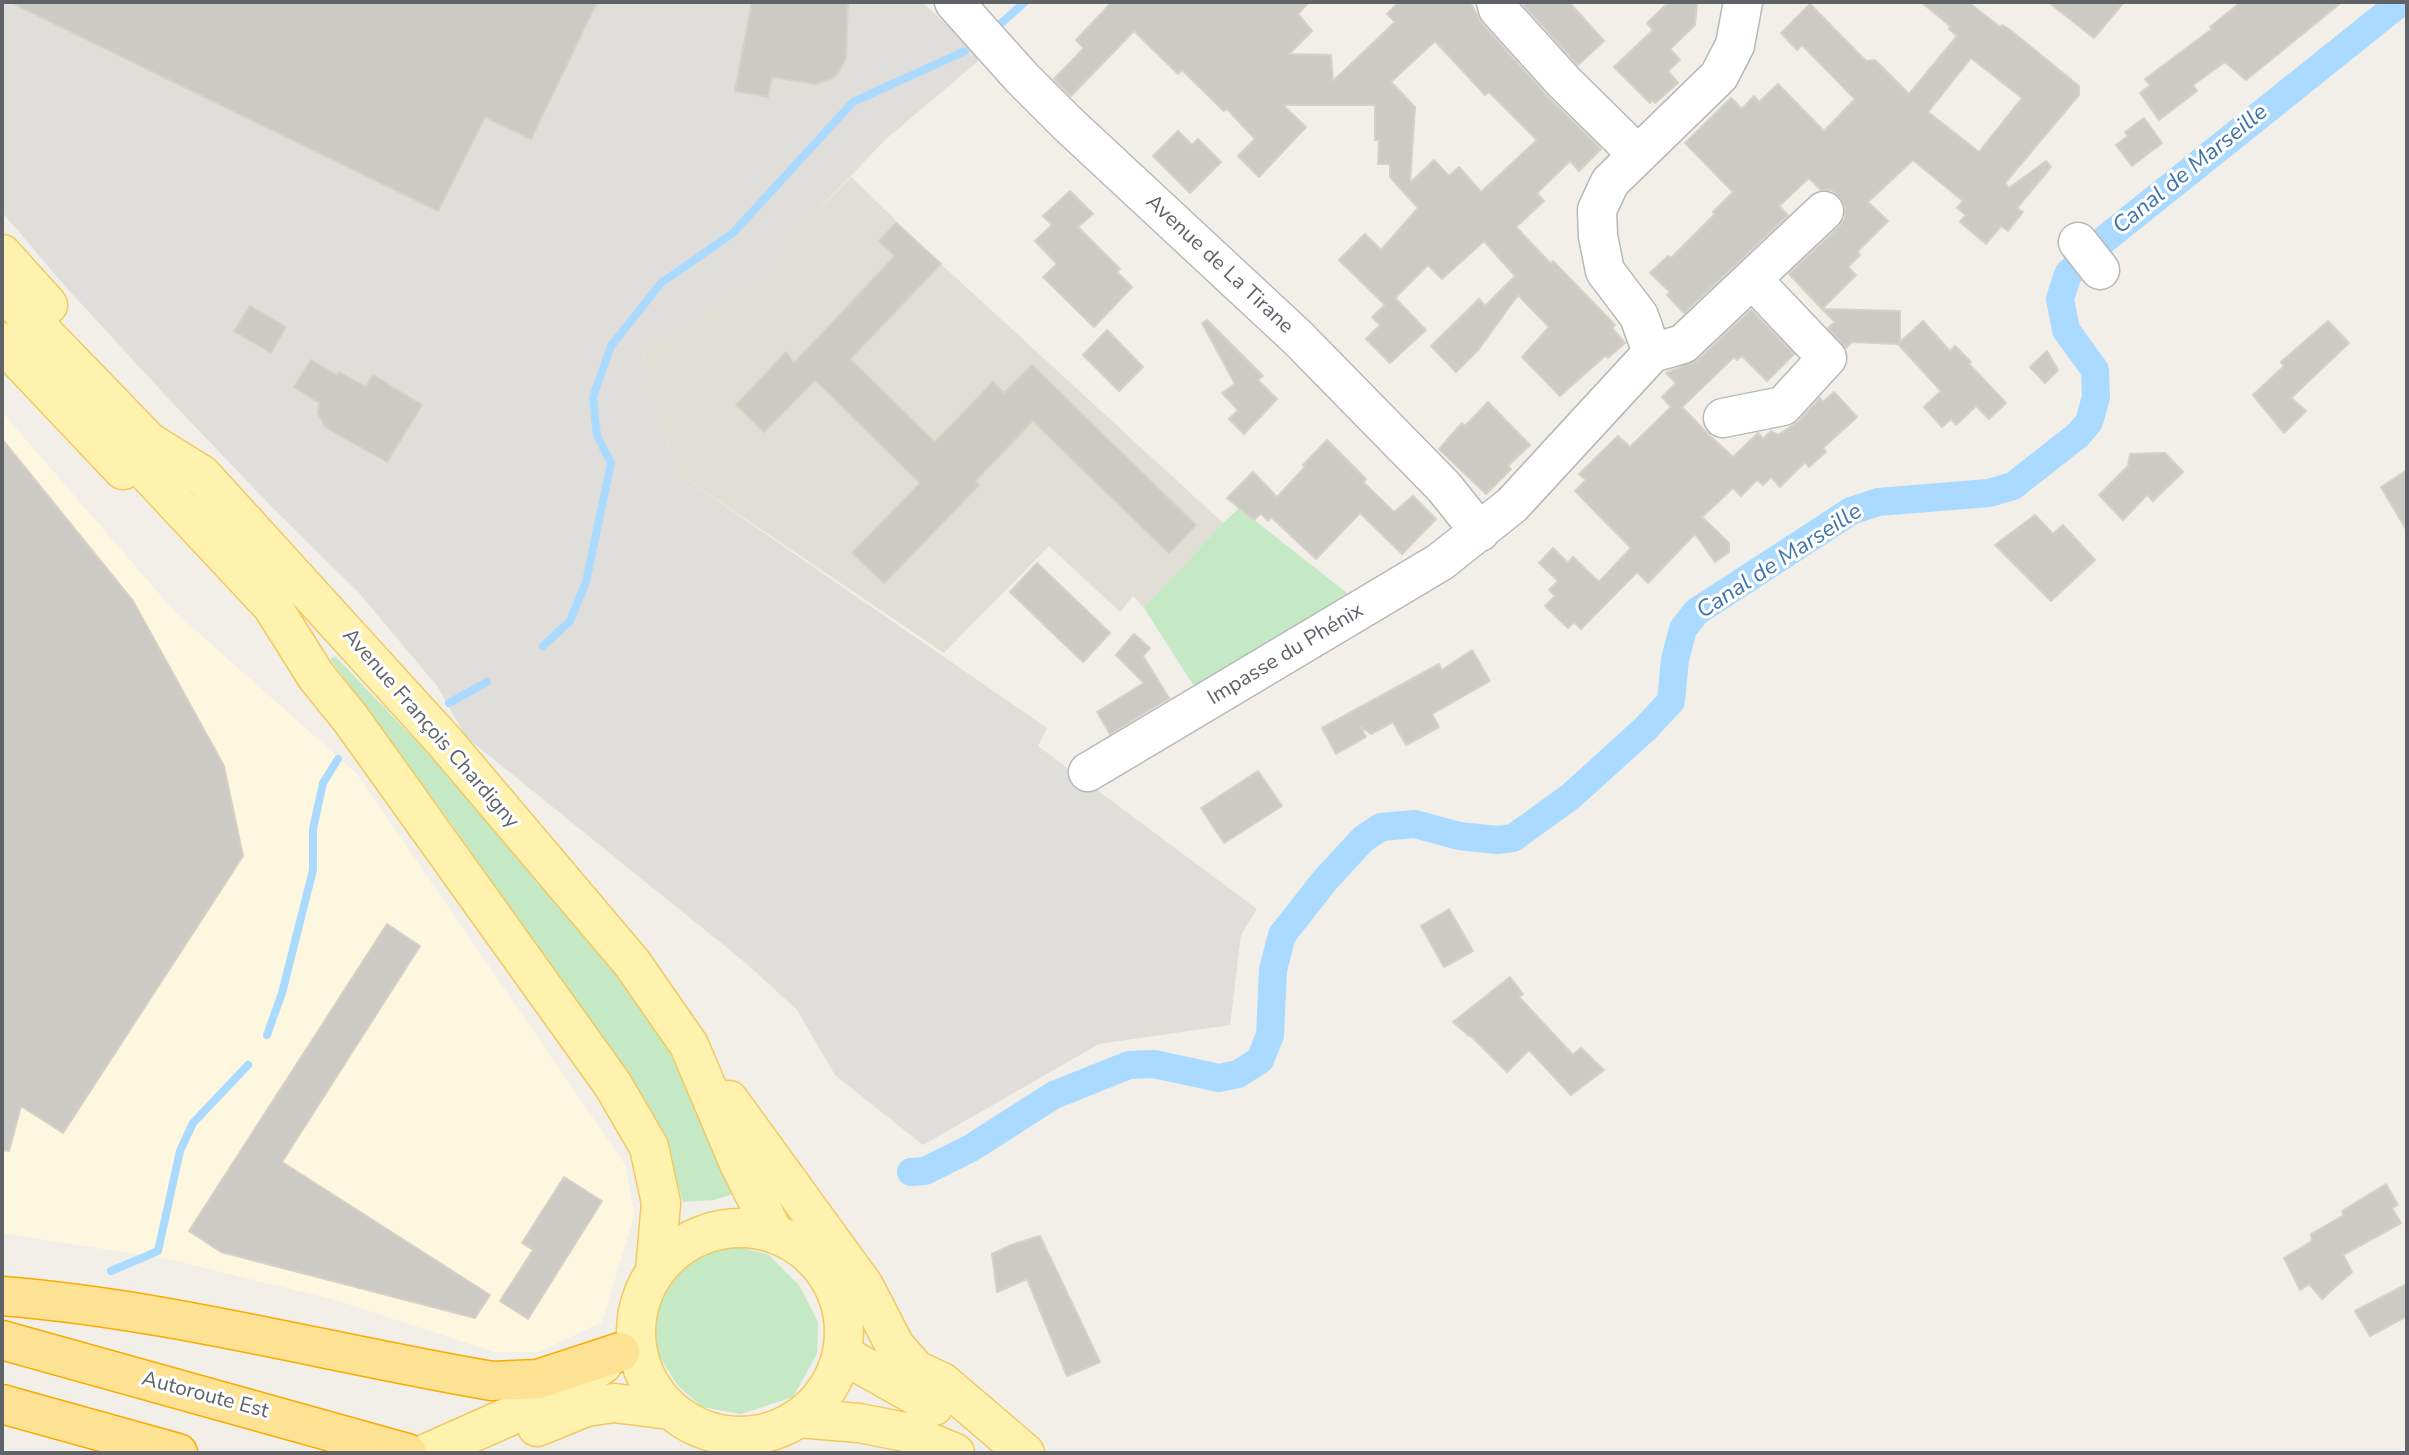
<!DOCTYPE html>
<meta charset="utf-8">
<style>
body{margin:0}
#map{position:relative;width:2409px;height:1455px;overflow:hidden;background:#f1efe8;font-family:"Nunito Sans",sans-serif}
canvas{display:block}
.frame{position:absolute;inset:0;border:4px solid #5f6368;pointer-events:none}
</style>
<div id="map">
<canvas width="2409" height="1455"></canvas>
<div class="frame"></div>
</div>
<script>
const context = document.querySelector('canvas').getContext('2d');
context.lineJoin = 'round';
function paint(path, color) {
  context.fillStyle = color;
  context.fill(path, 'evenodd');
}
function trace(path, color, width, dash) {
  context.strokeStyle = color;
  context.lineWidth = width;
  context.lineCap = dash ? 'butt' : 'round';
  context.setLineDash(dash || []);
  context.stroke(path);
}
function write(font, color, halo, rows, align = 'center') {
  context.font = font + ' "Nunito Sans",sans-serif';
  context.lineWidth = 6;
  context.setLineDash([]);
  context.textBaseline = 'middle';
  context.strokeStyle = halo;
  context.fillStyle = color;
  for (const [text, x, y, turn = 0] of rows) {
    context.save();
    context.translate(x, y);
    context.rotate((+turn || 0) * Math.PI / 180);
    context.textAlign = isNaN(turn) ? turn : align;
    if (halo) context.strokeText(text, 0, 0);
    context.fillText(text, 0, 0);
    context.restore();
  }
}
const commercial = new Path2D(`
 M2 412 174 611 357 774 626 1166 634 1216 602 1322 539 1352H495L335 1300 173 1260 2 1233Z`);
const industrial = new Path2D(`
 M2 2H922L983 57 885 140 803 226 765 278 643 353 676 472 1047 728 1038 746 1257 909 1241 935 1230 1025 1099 1044 923 1145 835 1075 797 1010 747 964 466 737 437 686 360 594 269 504 166 396 65 286 2 212Z`);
const education = new Path2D(`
 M851 177 941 264 1223 523 1144 608 1133 596 1120 612 1049 546 944 653 676 472 643 353 765 278 803 226Z`);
const green = new Path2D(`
 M1239 508 1352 597 1197 691 1144 608 1223 523Z
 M335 656 476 804 599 939 674 1051 733 1194 714 1200 683 1202 669 1155 550 967 454 827 330 659Z
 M729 1244 769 1255 799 1285 818 1322 817 1354 793 1397 741 1414 702 1407 678 1386 657 1353 649 1313 667 1272 694 1252Z`);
const stream = new Path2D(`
 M998 26 1025 2
 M543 646 570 621 586 582 611 463 597 436 593 397 611 346 661 283 733 233 853 102 965 51
 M449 703 487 682
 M267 1035 282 993 313 870V829L323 783 338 759
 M111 1271 158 1251 180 1151 193 1123 248 1065`);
const canal = new Path2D(`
 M911 1172 925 1171 971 1148 1054 1095 1129 1065 1154 1064 1219 1078 1238 1074 1260 1060 1270 1035 1273 970 1282 935 1326 879 1363 839 1381 827 1415 824 1459 836 1497 840 1513 838 1570 797 1646 728 1671 701 1675 659 1683 629 1696 612 1851 511 1878 502 1989 493 2013 486 2078 435 2089 422 2096 397 2095 370 2066 330 2060 299 2068 274 2105 239 2401 2`);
const building = new Path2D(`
 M10 2H597L531 139 485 117 438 211Z
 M752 2H848L846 57 839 72 833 78 816 84 772 77 768 97 735 91Z
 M1112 2H1309L1298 14 1312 31 1289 54 1331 55 1333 81 1395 22 1387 14 1399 2H1470L1482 24 1548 97 1601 149 1579 171 1570 161 1537 193 1544 201 1516 227 1551 264 1553 261 1615 325 1612 328 1625 343 1608 358 1606 355 1560 396 1522 357 1549 327 1518 295 1479 349 1456 372 1431 346 1479 299 1485 306 1515 276 1484 241 1442 279 1428 265 1395 298 1426 330 1390 363 1366 339 1380 325 1372 317 1385 305 1339 260 1365 234 1381 250 1418 208 1390 177V164H1378L1379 140H1375V105H1283L1306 127 1259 177 1238 156 1255 139 1227 109 1224 111 1182 70 1178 74 1134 31 1071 96 1054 79 1084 48 1076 40ZM1435 41 1485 95 1489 92 1537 140 1481 192 1459 167 1449 176 1434 160 1410 183 1415 107 1391 82Z
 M1524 2H1569L1604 41 1578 65 1524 5Z
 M1669 2H1697L1695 25 1670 49 1680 60 1668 71 1678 83 1655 103 1653 100 1650 103 1614 67 1653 30 1647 23Z
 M1921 2H1968L2000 27 2002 25 2009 29 2079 86V95L2005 183 2009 188 2046 161 2051 167 2017 208 2023 212 2008 231 2001 226 1986 244 1960 222 1966 215 1957 208 1963 201 1913 160 1868 202 1888 221 1857 252 1860 255 1848 267 1856 275 1822 309 1789 274 1839 227 1845 218V207L1839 196 1831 190H1821L1809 178 1779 206 1788 215 1684 313 1667 295 1670 292 1650 273 1668 256 1671 258 1715 214 1713 212 1733 192 1685 143 1731 98 1742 109 1754 96 1759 102 1778 84 1824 131 1855 99 1802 45 1797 50 1781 33 1810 4 1866 61 1875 60 1909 94 1957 36 1949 29 1950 26ZM1971 58 2022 98 1979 152 1928 112Z
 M2048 2H2124L2094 38Z
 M2241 2H2342L2246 80 2225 62 2193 85 2197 91 2159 120 2140 93 2150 85 2145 79 2212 29 2210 27Z
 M2144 118 2162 143 2132 166 2116 145 2128 136 2125 132Z
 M1178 131 1192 145 1198 139 1221 162 1190 193 1153 156Z
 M1070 191 1093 214 1078 227 1120 269 1117 272 1132 287 1094 327 1043 277 1057 264 1035 241 1052 225 1043 216Z
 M896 223 941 264 850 359 935 442 993 382 1004 393 1032 365 1196 525 1169 553 1033 421 975 481 979 485 884 583 852 553 920 483 815 380 764 432 736 405 786 352 794 363 895 256 879 241Z
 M250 306 286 327 271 353 234 331Z
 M1822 309 1900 311V342L1923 321 1950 351 1955 346 1971 362 1969 364 2006 403 1989 419 1976 406 1956 425 1951 419 1942 427 1924 407 1941 391 1898 344 1852 342 1846 348 1828 328 1835 322Z
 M1751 310 1794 354 1767 381 1742 356 1737 360 1734 357 1682 407 1707 433 1733 457 1758 433 1763 439 1771 431 1778 435 1799 421 1820 398 1823 402 1834 392 1857 417 1823 448 1826 452 1809 467 1805 462 1780 487 1771 477 1763 485 1757 480 1741 496 1733 488 1702 517 1729 543V552L1715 562 1695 534 1648 583 1637 572 1581 629 1574 622 1568 628 1545 606 1555 596 1549 590 1558 581 1539 563 1553 548 1568 563 1573 557 1599 582 1631 548 1575 491 1586 480 1579 474 1618 436 1630 447 1671 407 1662 397 1676 383 1666 373 1698 360Z
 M1207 320 1263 376 1258 380 1277 399 1244 434 1229 419 1238 410 1222 393 1235 384 1202 323Z
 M2328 321 2349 343 2291 398 2306 411 2284 433 2253 395 2284 366 2281 362Z
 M1107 330 1143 367 1119 391 1083 355Z
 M2047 351 2058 370 2045 383 2030 367Z
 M311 360 336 375 339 372 366 387 373 375 422 405 387 462 325 427 318 413 319 403 294 387Z
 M1488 402 1530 445 1508 466 1511 469 1486 494 1439 449 1462 423 1465 426Z
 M2 439 133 601 224 766 243 856 63 1133 21 1106 9 1151 2 1150Z
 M1327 440 1366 479 1363 482 1394 512 1413 496 1436 519 1402 554 1360 513 1316 559 1271 517 1268 521 1261 513 1254 520 1227 498 1253 472 1277 497 1305 467 1303 465Z
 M2165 453 2183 472 2153 501 2147 495 2123 520 2099 495 2128 466 2130 454Z
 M2407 470V531L2381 487Z
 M2035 515 2053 534 2063 525 2095 560 2051 601 1995 545Z
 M1037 563 1110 633 1083 662 1010 592Z
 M1134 634 1150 648 1143 656 1169 698 1110 734 1097 712 1144 683 1116 655Z
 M1472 650 1490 681 1432 714 1439 727 1406 745 1393 722 1371 734 1360 726 1366 737 1336 754 1322 728 1439 664 1442 670Z
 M1258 771 1282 806 1224 843 1201 808Z
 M1449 909 1473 951 1444 967 1421 926Z
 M387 924 420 946 282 1162 490 1295 475 1318 221 1252 189 1231Z
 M1510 977 1523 994 1519 997 1573 1055 1581 1048 1604 1070 1571 1095 1529 1050 1507 1072 1470 1035 1469 1036 1453 1022Z
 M564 1177 602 1201 528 1319 500 1301 533 1250 522 1243Z
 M2386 1184 2398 1205 2392 1208 2401 1223 2343 1255 2352 1272 2322 1299 2309 1284 2300 1290 2284 1258 2312 1241 2311 1234 2344 1215 2342 1211Z
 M1040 1236 1100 1362 1067 1376 1027 1279 997 1292 992 1254 1011 1245Z
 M2407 1284V1316L2370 1336 2355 1311Z`);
const minor = new Path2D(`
 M954 2 1022 78 1068 124 1298 338 1444 487 1480 532
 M1496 2 1498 9 1564 82 1637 154
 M2078 242 2100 270
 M1652 353 1683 344 1824 211
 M1723 418 1783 406 1827 358 1752 279
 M1088 772 1440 562 1512 505 1652 353 1639 316 1605 271 1598 236 1597 210 1610 182 1719 76 1735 45 1743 2`);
const major = new Path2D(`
 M2 254 48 305
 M2 290 149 442 202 475 444 741 632 963 689 1045 738 1161 774 1234
 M2 342 123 470
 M113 436 272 606 316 676 350 718 613 1085 649 1147 661 1203 655 1271
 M729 1100 864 1286 895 1346 916 1370 942 1382 1025 1453
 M636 1332a104 104 0 1 1 208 0a104 104 0 1 1-208 0Z
 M842 1354 934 1406
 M798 1418 859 1423 905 1432 955 1453
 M537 1427 586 1407 614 1403 670 1410
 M427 1453 555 1396 603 1364`);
const highway = new Path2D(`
 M2 1296C167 1309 329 1353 492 1381L538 1379 620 1352
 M2 1340 407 1453
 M2 1404 178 1453`);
const streetNames = [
 ["Avenue de La Tirane",1219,265,43],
 ["Impasse du Phénix",1286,655,-31],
 ["Avenue François Chardigny",430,729,49],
 ["Autoroute Est",205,1396,15]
];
const waterNames = [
 ["Canal de Marseille",2191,170,-39],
 ["Canal de Marseille",1780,562,-33]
];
paint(commercial, '#fef7e0');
paint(industrial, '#e0deda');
paint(education, '#e1ded6');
paint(green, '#c5e8c5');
trace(stream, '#aadaff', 8);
trace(canal, '#aadaff', 28);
paint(building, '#cccac5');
trace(building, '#d6d1c6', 2);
trace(minor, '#b5b8bc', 41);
trace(major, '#f2c960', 41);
trace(highway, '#f9ab00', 41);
trace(minor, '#fff', 38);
trace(major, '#fff2af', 38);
trace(highway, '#fde293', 38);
write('21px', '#5f6368', '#fff', streetNames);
write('italic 23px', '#4174aa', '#fff', waterNames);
</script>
